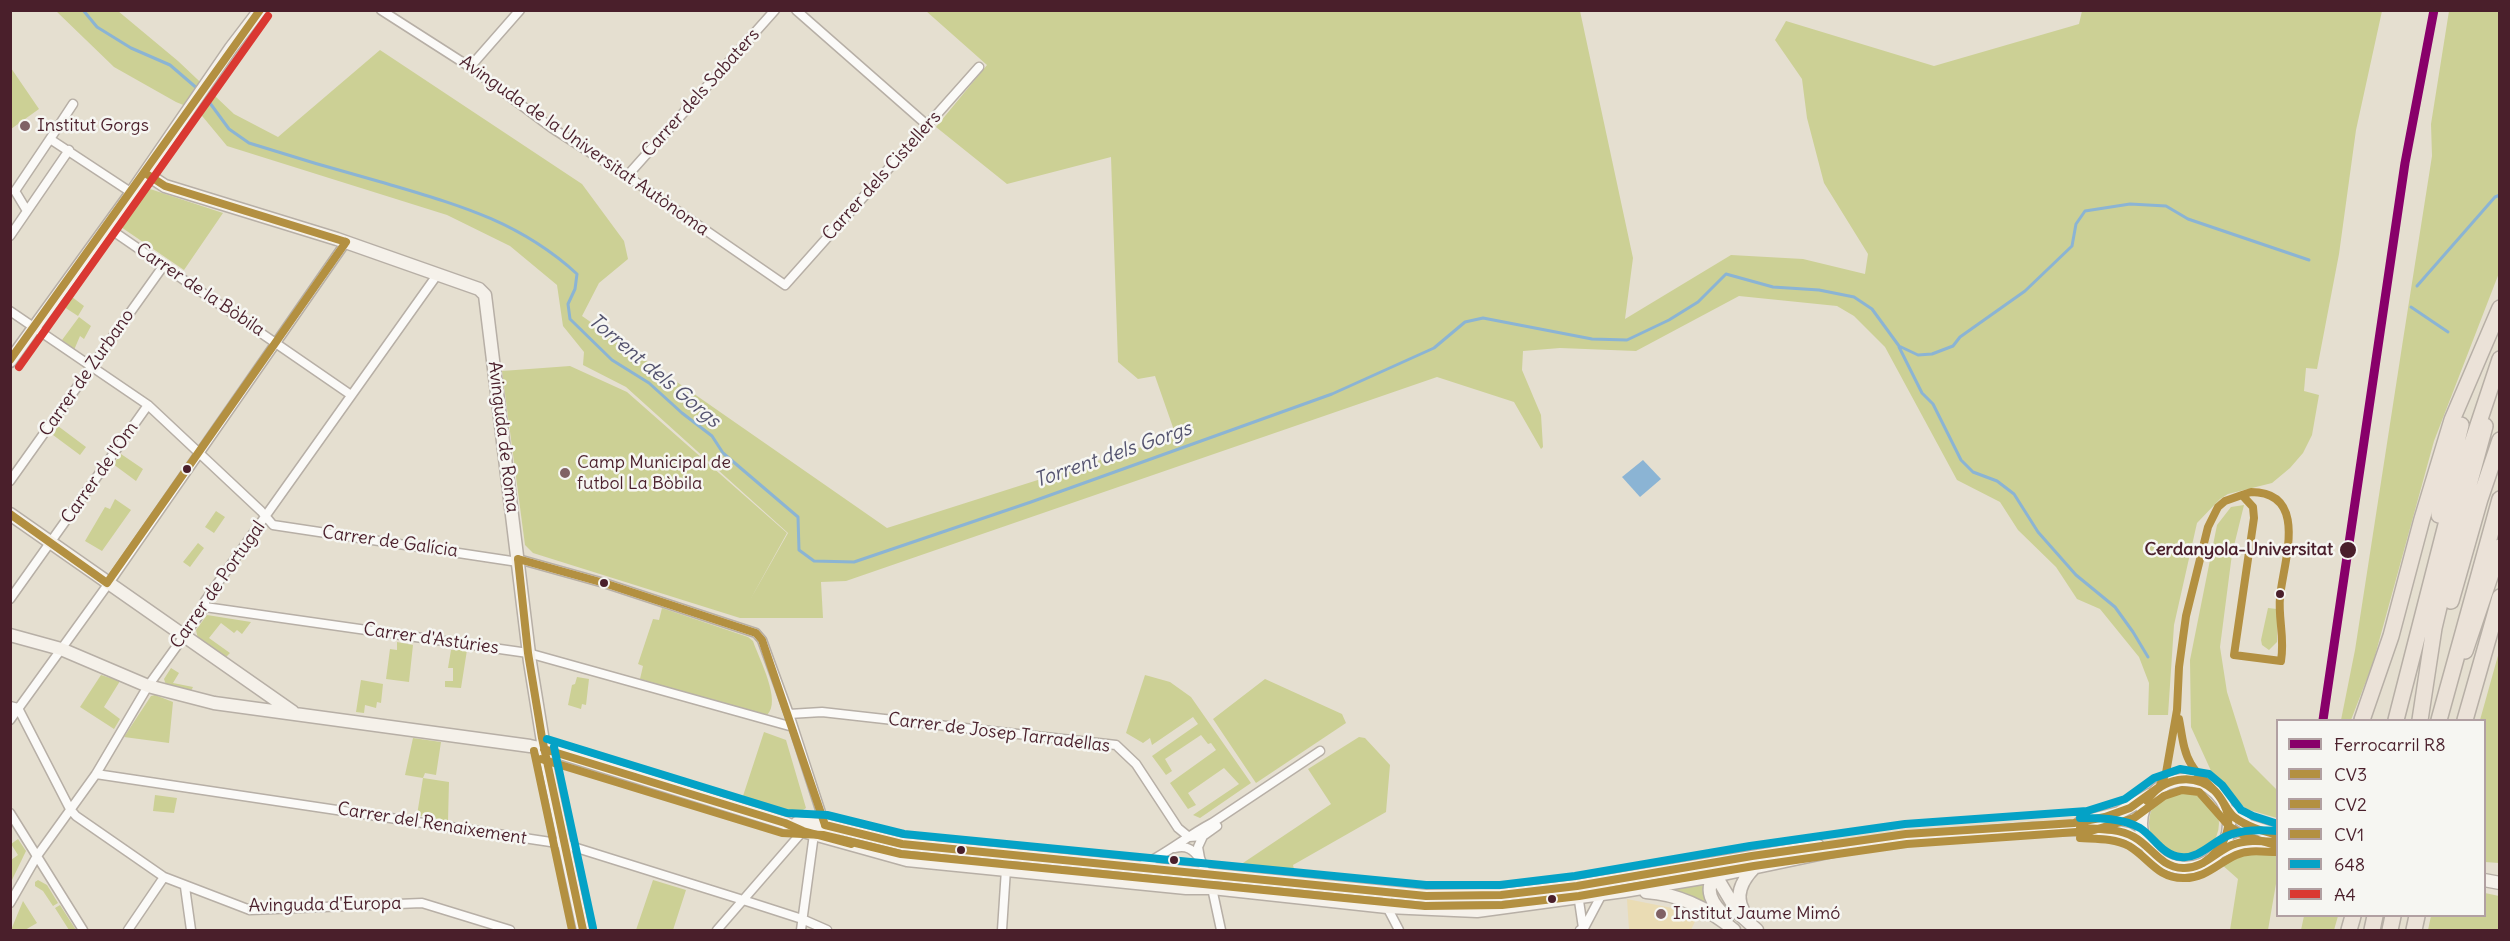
<!DOCTYPE html>
<meta charset="utf-8">
<style>
body{margin:0}
#map{position:relative;width:2510px;height:941px;overflow:hidden;background:#e5dfd0;font-family:Delius,sans-serif}
canvas{display:block}
.frame{position:absolute;inset:0;border:12px solid #4a1f2b;pointer-events:none}
.legend{position:absolute;left:2276px;top:719px;width:210px;height:198px;box-sizing:border-box;background:#f6f6f2;border:2px solid #b1a0a2;margin:0;padding:8px 10px;list-style:none;font-size:18px;color:#4a1f2b}
.legend li{display:flex;align-items:center;gap:12px;height:30px}
.legend b{width:30px;border:2px solid #b1a0a2}
</style>
<div id="map">
<canvas width="2510" height="941"></canvas>
<div class="frame"></div>
<ul class="legend">
<li><b style="height:8px;background:#88006a"></b>Ferrocarril R8</li>
<li><b style="height:8px;background:#b39041"></b>CV3</li>
<li><b style="height:8px;background:#b39041"></b>CV2</li>
<li><b style="height:8px;background:#b39041"></b>CV1</li>
<li><b style="height:8px;background:#04a2c6"></b>648</li>
<li><b style="height:8px;background:#da3832"></b>A4</li>
</ul>
</div>
<script>
const context = document.querySelector('canvas').getContext('2d');
context.lineJoin = 'round';
function paint(path, color) {
  context.fillStyle = color;
  context.fill(path, 'evenodd');
}
function trace(path, color, width, dash) {
  context.strokeStyle = color;
  context.lineWidth = width;
  context.lineCap = dash ? 'butt' : 'round';
  context.setLineDash(dash || []);
  context.stroke(path);
}
function write(font, color, halo, rows, align = 'center') {
  context.font = font + ' Delius,sans-serif';
  context.lineWidth = 5;
  context.setLineDash([]);
  context.textBaseline = 'middle';
  context.strokeStyle = halo;
  context.fillStyle = color;
  for (const [text, x, y, turn = 0] of rows) {
    context.save();
    context.translate(x, y);
    context.rotate((+turn || 0) * Math.PI / 180);
    context.textAlign = isNaN(turn) ? turn : align;
    if (halo) context.strokeText(text, 0, 0);
    context.fillText(text, 0, 0);
    context.restore();
  }
}
const green = new Path2D(`
 M56 11H118L178 61 234 114 278 137 380 50 582 184 624 241 628 259 599 283 582 316 887 528 1176 436 1155 376 1138 379 1118 362 1111 157 1007 184 936 127 987 65 926 11H1580L1633 258 1625 319 1731 255 1803 259 1865 274 1868 254 1824 183 1807 118 1802 79 1775 40 1786 21 1934 66 2079 24 2082 11H2382L2356 130 2339 254 2317 369 2306 368 2304 391 2319 395 2312 435 2303 453 2290 468 2272 483 2228 494 2220 499 2197 523 2174 625 2168 715H2148L2149 683 2139 657 2100 609 2077 599 2056 567 2018 530 2000 502 1957 480 1885 347 1854 316 1837 306 1739 296 1636 351 1560 348 1523 351 1522 370 1541 415 1543 447 1541 449 1514 402 1437 377 846 581 821 582 823 618H740L533 553 525 545 502 371 570 366 627 392 787 533 750 600 788 533 626 387 583 365 584 352 563 326 557 285 510 246 447 215 227 146 198 111 176 102 114 67Z
 M2449 11H2499V273L2434 441 2373 663 2351 720H2341L2355 650 2403 340 2432 156 2431 124Z
 M11 68 39 109 11 129H10Z
 M144 187 223 213 184 270 118 225Z
 M68 294 84 306 78 316 61 305Z
 M79 317 91 326 84 339 80 336 74 350 62 340Z
 M58 426 86 447 80 455 53 435Z
 M121 454 143 469 136 481 113 464Z
 M115 499 131 510 102 551 85 541 105 507 110 509Z
 M2244 505 2232 554 2220 647 2227 692 2249 762 2277 790V818L2246 809 2212 773 2191 727 2190 660 2217 525 2231 507Z
 M216 511 225 517 214 533 205 527Z
 M198 543 204 548 190 567 183 562Z
 M662 608 748 637 753 641C759 659 782 701 767 715H761L640 679 643 666 638 664 653 619 659 620Z
 M2268 608 2277 609V642L2269 650 2262 645 2261 640Z
 M207 615 251 622 242 634 237 630 234 633 221 623 209 638 230 653 225 658 198 639 196 630Z
 M397 642 413 645 409 682 386 679 390 649 397 650Z
 M451 650H467L461 688 445 687V681H453V668H448Z
 M2499 652V863L2485 862 2484 720H2480Z
 M171 668 179 673 173 683 193 687 191 691 166 685 164 679Z
 M101 675 120 681 104 707 120 719 114 729 80 707Z
 M1145 675 1170 682 1191 697 1251 783 1200 818 1193 815 1239 784 1224 768 1188 793 1196 805 1188 809 1170 783 1216 750 1211 743 1208 744 1201 735 1165 759 1172 771 1166 775 1152 756 1198 724 1193 717 1152 745 1150 738 1143 743 1126 733Z
 M577 677 589 679 586 705 582 704 581 709 568 705 572 685 575 684Z
 M1265 679 1342 714 1346 723 1256 783 1213 719Z
 M361 680 383 684 381 703 377 702 376 708 365 705 364 713 356 712Z
 M155 695 173 702 169 743 124 737 151 696Z
 M764 732 786 740 806 808 797 814 742 799Z
 M1359 737 1365 738 1390 765 1386 812 1293 865 1295 873 1237 867 1331 804 1308 769Z
 M413 738 441 742 436 775 425 773 423 778 449 782 448 821 417 815 423 778 405 775Z
 M2149 823a35 35 0 1 1 70 0a35 35 0 1 1-70 0Z
 M155 795 177 798 174 813 153 811Z
 M18 839 26 851 11 882V860L18 855 11 844Z
 M2241 849 2277 850V878L2268 930H2230L2238 879 2221 864Z
 M38 880 47 885 58 903 53 906 43 891 35 886V882Z
 M653 880 686 890 673 930H636Z
 M1708 883 1712 909 1664 890Z
 M2485 893 2499 896V930H2428L2431 916H2484Z
 M23 901 37 923 25 930H11Z
 M60 905 76 930H69L55 908Z
 M2304 916H2338L2334 930H2301Z`);
const sand = new Path2D(`
 M1627 899 1692 912 1698 915 1691 930H1629Z`);
const water = new Path2D(`
 M1643 460 1661 479 1640 497 1622 477Z`);
const stream = new Path2D(`
 M83 10 97 27 131 48 170 65 199 90
 M204 95 229 129 249 143C293 157 337 170 381 182 455 204 518 220 577 274L575 289 568 304 570 319 612 360 649 383 682 413 712 436 723 453 798 517 799 550 814 561 854 562 1031 502 1332 394 1434 348 1465 322 1483 318 1592 339 1627 340 1669 320 1698 302 1726 274 1773 287 1819 290 1854 297 1872 309 1899 346 1918 355 1932 354 1953 346 1960 337 2025 291 2072 246 2076 224 2085 211 2130 204 2166 206 2188 219 2309 260
 M2417 286 2495 197 2500 195
 M2411 307 2448 332
 M1899 347 1922 393 1933 404 1961 460 1973 472 1997 481 2014 494 2038 532 2076 575 2115 607 2133 632 2148 657`);
const street = new Path2D(`
 M381 10 470 67 552 128 627 176 785 285 979 67
 M796 10 927 125
 M470 67 520 10
 M50 139 73 104
 M627 176 775 10
 M27 211 15 191 50 139 129 191H133
 M107 227 351 395
 M10 236 69 150
 M10 311 148 405 261 511 273 525 518 562
 M10 481 164 265
 M518 559 604 583 756 633 762 640 789 714 825 825
 M10 599 148 405
 M205 607 528 653 793 727
 M10 706 18 708 70 809 76 816 164 877 250 910 422 903 510 930
 M789 714 822 712 1116 745 1136 764 1178 828 1189 837 1203 836
 M10 720 114 576 346 242
 M96 774 564 844 743 900 802 919 827 930
 M10 813 83 930
 M1217 826 1203 836 1198 847 1200 858 1212 888 1221 930
 M1175 848C1186 845 1193 849 1199 858
 M1139 867C1165 855 1187 836 1212 823L1320 751
 M185 887 191 930
 M1387 893V907L1399 930
 M1578 894 1583 928 1580 930
 M10 903 37 856 96 774 148 686 205 607V601L437 275
 M128 930 164 877
 M717 930 803 831
 M801 930 814 834
 M1002 930 1007 854
 M1583 930 1602 894`);
const secondary = new Path2D(`
 M145 173 165 186 337 239 479 289 485 295 530 662 546 760 583 930
 M10 361 128 198 231 48 260 10
 M10 514 293 712
 M10 635 61 649 148 686 214 703 530 746 554 751 785 823 803 831 907 860 1186 888H1212L1387 907 1477 911 1624 891 1714 876 1857 846 1905 839 2033 829H2102L2127 834 2144 844
 M2141 824a44 44 0 1 1 88 0a44 44 0 1 1-88 0Z
 M2226 809 2249 826 2278 835
 M797 823 825 825 902 844 1426 896 1501 895 1577 886 1818 846
 M2080 823 2119 813 2150 795
 M2219 852 2244 842H2278
 M1718 872C1701 889 1713 905 1727 918
 M1709 875 1719 881 1738 913 1757 930
 M2484 880 2500 883
 M1646 892C1679 894 1709 909 1734 930
 M1743 910C1734 894 1743 879 1755 867`);
const highway = new Path2D(`
 M2439 515 2461 425
 M2451 601 2480 499 2500 440
 M2465 651 2500 547
 M2362 720 2391 636 2422 519 2452 420 2500 308
 M2396 720 2450 509 2500 359
 M2420 720 2434 628 2460 518 2485 426
 M2439 720 2500 499
 M2465 720 2500 597
 M2349 930 2353 916
 M2372 930 2375 916
 M2390 930 2393 916
 M2414 930 2417 916`);
const bus1 = new Path2D(`
 M2251 492C2310 492 2283 563 2280 597 2278 619 2285 637 2281 661L2234 655 2254 518 2253 507 2242 495Z
 M518 559 604 583 756 633 762 640 825 825
 M518 559 528 653 542 738 583 930
 M2179 719C2182 734 2183 751 2191 764 2198 777 2210 784 2219 796 2237 820 2227 847 2203 863
 M544 749 785 823 803 831 851 844
 M2147 801C2162 778 2193 771 2215 791 2223 799 2226 810 2234 817 2247 827 2263 831 2278 835
 M825 825 902 844 1426 896 1501 895 1577 886 1752 856 1906 834 2074 823 2105 817 2130 808 2159 787 2166 773 2177 710 2179 667 2186 616 2208 527 2218 507 2225 501 2242 495
 M2080 828C2098 829 2118 828 2134 837 2152 847 2160 867 2183 868 2203 869 2215 852 2232 845 2246 839 2263 841 2278 842`);
const bus2 = new Path2D(`
 M534 751 572 930
 M541 759 782 833 823 835 901 854 1425 906 1502 905 1579 896 1754 866 1907 844 2091 831 2134 818 2164 796 2182 790 2199 792 2230 827 2245 836 2275 845
 M2080 838C2096 839 2114 838 2129 846 2149 858 2157 878 2183 878 2205 879 2218 863 2236 855 2249 849 2264 852 2277 852`);
const bus3 = new Path2D(`
 M145 173 165 186 346 242
 M10 360 260 10
 M10 514 107 583
 M107 583 346 242`);
const bus4 = new Path2D(`
 M547 739 787 813 827 815 904 834 1426 885H1500L1575 876 1750 846 1905 824 2087 811 2125 799 2154 778 2180 769 2209 774 2222 785 2241 810 2253 816 2278 824
 M554 747 593 928
 M2080 818C2100 818 2122 818 2140 828 2154 837 2163 856 2181 857 2199 859 2211 843 2227 836 2243 829 2261 830 2278 831`);
const bus5 = new Path2D(`
 M19 367 268 16`);
const rail1 = new Path2D(`
 M2323 720 2405 163 2434 10`);
const markers = [
 [25,126,6,"#806265"],
 [187,469,5,"#4a1f2b"],
 [565,473,6,"#806265"],
 [2348,550,9,"#4a1f2b"],
 [604,583,5,"#4a1f2b"],
 [2280,594,5,"#4a1f2b"],
 [961,850,5,"#4a1f2b"],
 [1174,860,5,"#4a1f2b"],
 [1552,899,5,"#4a1f2b"],
 [1661,914,6,"#806265"]
];
const streetNames = [
 ["Carrer dels Sabaters",701,93,-48],
 ["Avinguda de la Universitat Autònoma",584,146,35],
 ["Carrer dels Cistellers",882,176,-48],
 ["Carrer de la Bòbila",200,290,34],
 ["Carrer de Zurbano",87,373,-55],
 ["Avinguda de Roma",503,437,83],
 ["Carrer de l'Om",100,473,-55],
 ["Carrer de Galícia",390,542,8],
 ["Carrer de Portugal",218,585,-55],
 ["Carrer d'Astúries",431,639,8],
 ["Carrer de Josep Tarradellas",999,733,7],
 ["Carrer del Renaixement",432,824,9],
 ["Avinguda d'Europa",325,905,-1]
];
const poiNames = [
 ["Institut Gorgs",37,126],
 ["Camp Municipal de",577,463],
 ["futbol La Bòbila",577,484],
 ["Institut Jaume Mimó",1673,914]
];
const stopNames = [
 ["Cerdanyola-Universitat",2333,550]
];
const waterNames = [
 ["Torrent dels Gorgs",654,371,40],
 ["Torrent dels Gorgs",1113,455,-19]
];
paint(green, '#ccd095');
paint(sand, '#eadcb4');
paint(water, '#8bb4d4');
trace(stream, '#8bb4d4', 3);
trace(street, '#b7afa6', 11);
trace(secondary, '#b7afa6', 15);
trace(highway, '#b7afa6', 18);
trace(street, '#fbfaf8', 8);
trace(secondary, '#f5f1ea', 12);
trace(highway, '#ebe2d8', 15);
trace(bus1, '#b39041', 8);
trace(bus2, '#b39041', 8);
trace(bus3, '#b39041', 8);
trace(bus4, '#04a2c6', 8);
trace(bus5, '#da3832', 8);
trace(rail1, '#88006a', 9);
for (const [x, y, r, color] of markers) {
  const dot = new Path2D();
  dot.arc(x, y, r, 0, 2 * Math.PI);
  context.fillStyle = color;
  context.fill(dot);
  trace(dot, '#f6f6f2', 2);
}
write('18px', '#4a1f2b', '#f6f6f2', streetNames);
write('18px', '#4a1f2b', '#f6f6f2', poiNames, 'left');
write('bold 18px', '#4a1f2b', '#f6f6f2', stopNames, 'right');
write('italic 20px', '#54536f', '#f6f6f2', waterNames);
</script>
